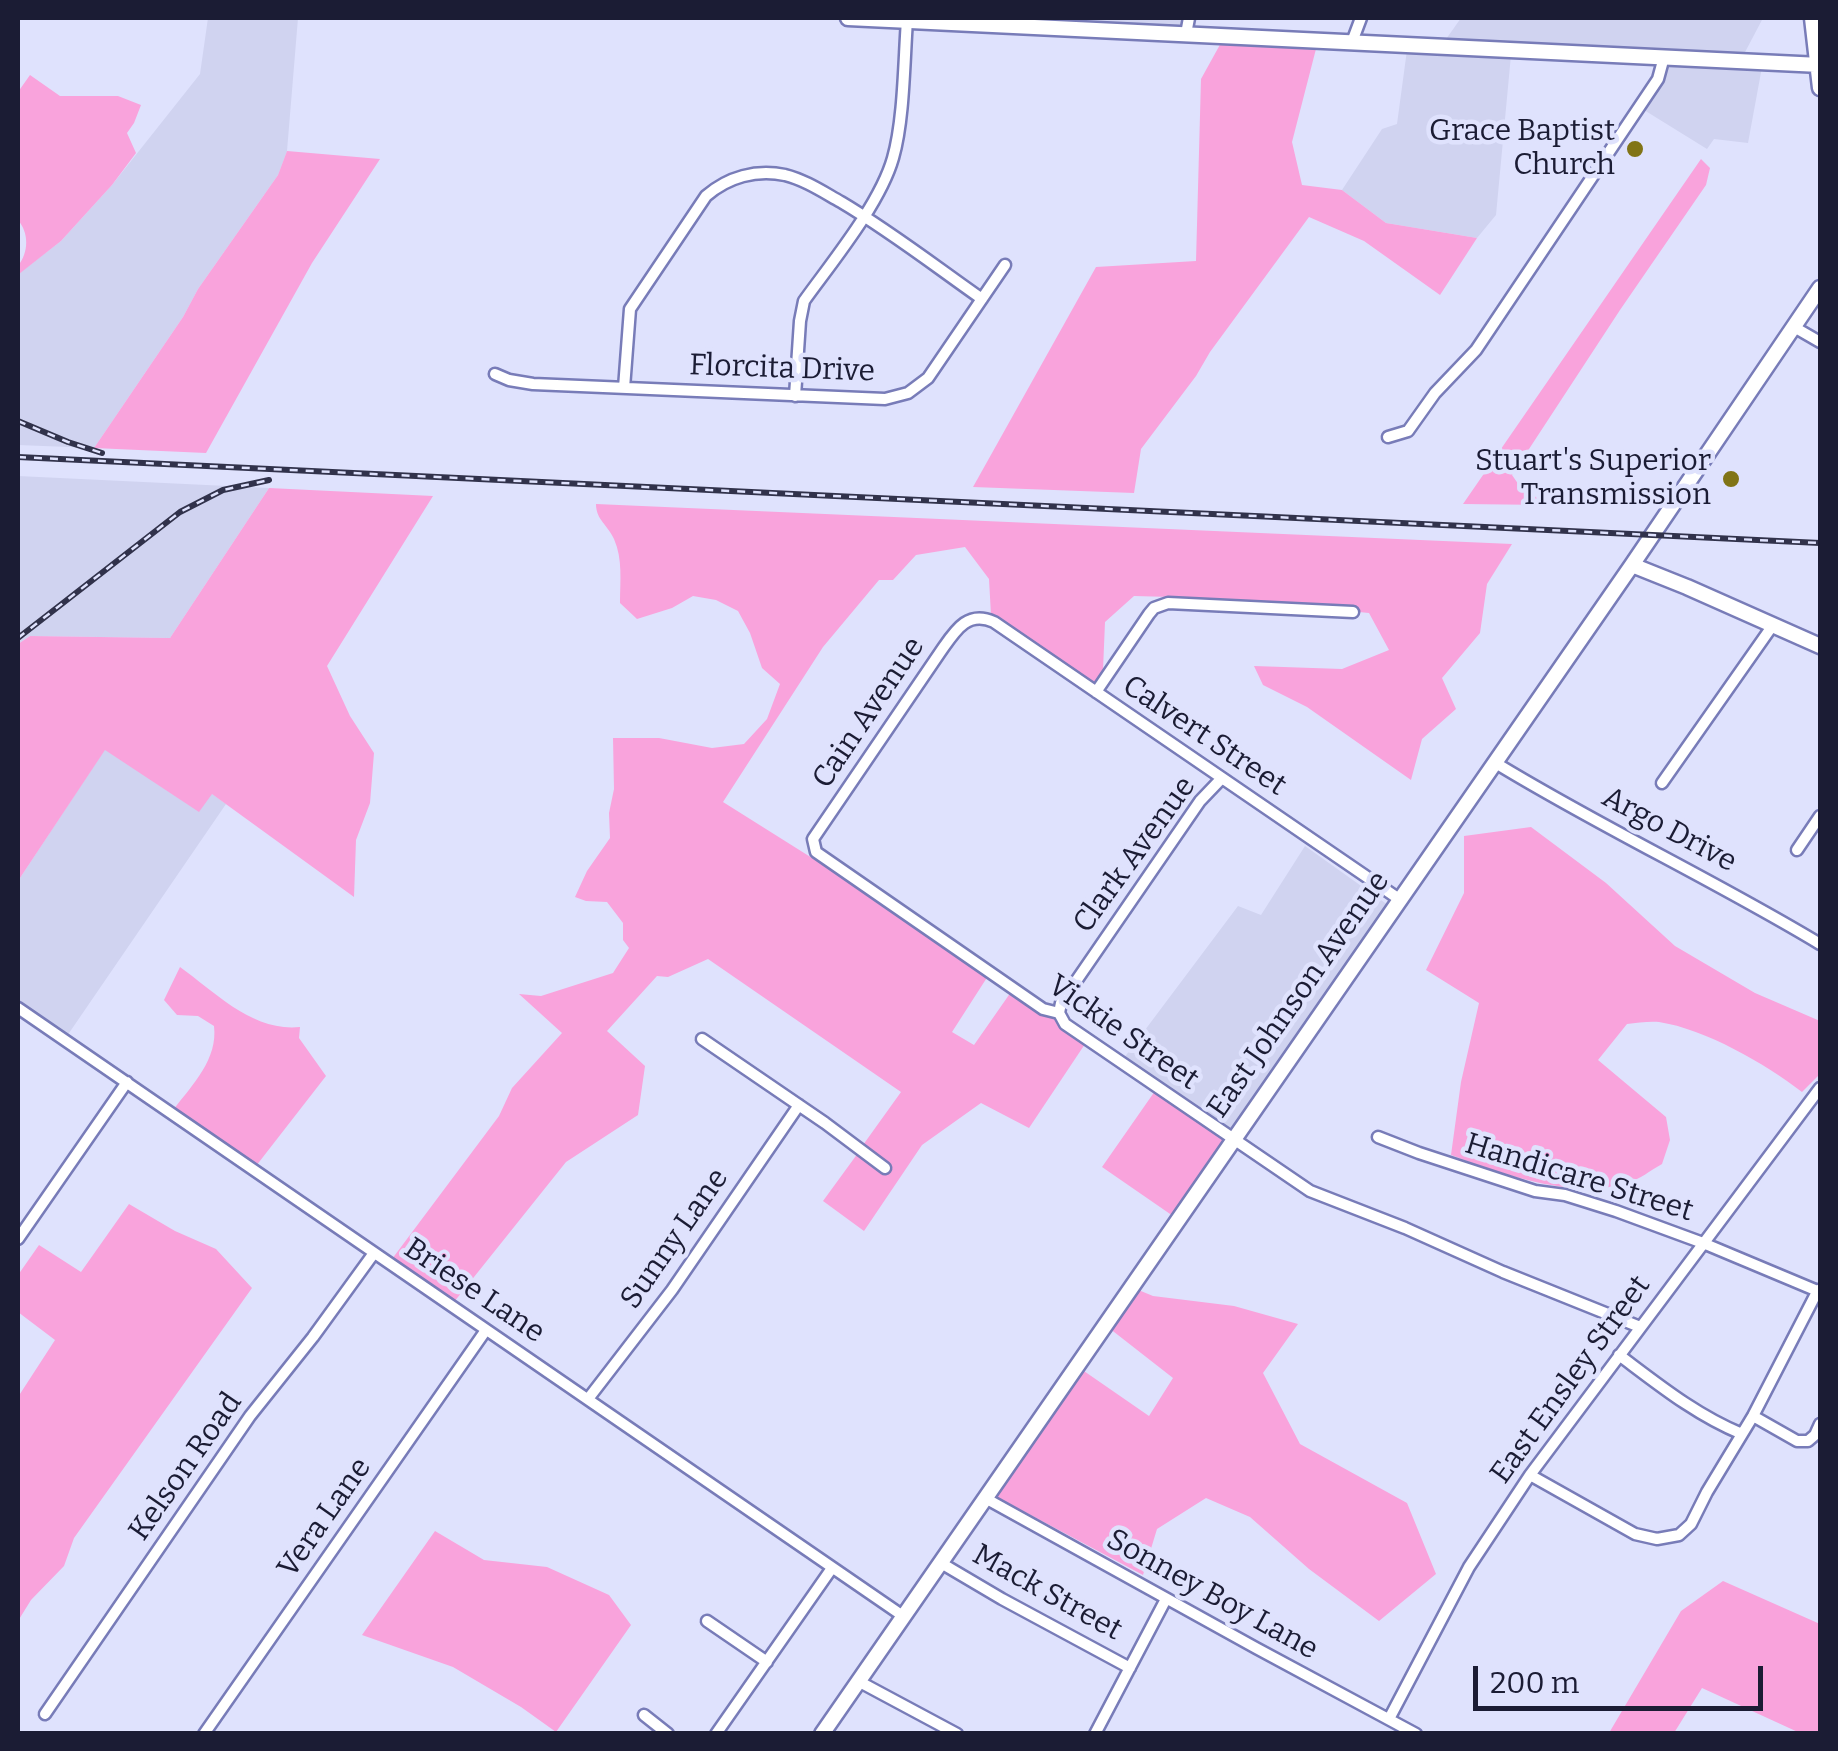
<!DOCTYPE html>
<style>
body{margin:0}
#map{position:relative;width:1838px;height:1751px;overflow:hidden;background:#dfe2fd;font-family:Bitter,serif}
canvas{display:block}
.frame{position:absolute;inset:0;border:20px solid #1b1c34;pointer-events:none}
.scale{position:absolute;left:1473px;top:1666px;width:290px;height:45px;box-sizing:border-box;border:5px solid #1b1c34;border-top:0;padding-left:12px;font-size:30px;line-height:35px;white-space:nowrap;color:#1b1c34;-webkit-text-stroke:8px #dfe2fd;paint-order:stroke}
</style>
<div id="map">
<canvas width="1838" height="1751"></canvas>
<div class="frame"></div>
<div class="scale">200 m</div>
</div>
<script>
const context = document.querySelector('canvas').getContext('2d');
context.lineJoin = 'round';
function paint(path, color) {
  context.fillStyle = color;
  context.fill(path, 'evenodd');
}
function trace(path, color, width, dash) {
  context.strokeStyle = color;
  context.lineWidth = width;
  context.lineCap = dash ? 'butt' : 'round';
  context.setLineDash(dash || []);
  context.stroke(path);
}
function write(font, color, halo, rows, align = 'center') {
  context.font = font + ' Bitter,serif';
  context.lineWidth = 9;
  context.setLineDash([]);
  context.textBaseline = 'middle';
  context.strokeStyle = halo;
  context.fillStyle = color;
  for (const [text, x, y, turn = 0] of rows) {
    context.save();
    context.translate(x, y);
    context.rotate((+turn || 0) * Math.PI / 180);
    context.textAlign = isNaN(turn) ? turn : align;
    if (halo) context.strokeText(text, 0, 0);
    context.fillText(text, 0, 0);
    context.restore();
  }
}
const built = new Path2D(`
 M208 18H298L287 151 278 175 198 289 183 317 94 448 18 445V274L61 241 112 185 200 74Z
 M999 18H1183L1182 27 998 20Z
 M1461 18H1763L1743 56 1444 42Z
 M1407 50 1511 55 1496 215 1477 238 1386 223 1342 190 1382 129 1397 124Z
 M1670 63 1762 67 1748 143 1714 139 1707 149 1644 110 1663 82Z
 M18 476 269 488 170 638 30 636 18 644Z
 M105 749 199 811 211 793 226 804 67 1036 18 1002V881Z
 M1305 846 1388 905 1231 1132 1124 1058 1238 906 1261 915Z`);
const green = new Path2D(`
 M1222 41 1317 45 1292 142 1302 185 1342 190 1386 223 1477 238 1440 295 1364 241 1309 217 1210 352 1196 376 1141 449 1134 493 973 487 1096 267 1196 261 1201 79Z
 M30 75 60 96H118L141 105 134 123 127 133 136 153 112 185 61 241 19 274 18 266C29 252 29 233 18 220V92Z
 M287 151 380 159 312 263 206 453 94 448 183 317 198 289 278 175Z
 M1701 159 1710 168 1706 185 1620 310 1512 475 1521 488 1549 505 1463 504Z
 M269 488 433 496 327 666 350 716 374 753 370 803 356 840 354 897 212 794 199 812 105 750 18 881V644L30 636 170 638Z
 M596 504 1512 544 1487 584 1480 633 1442 678 1456 709 1422 739 1411 780 1307 707 1263 685 1254 666 1342 669 1389 650 1369 613 1359 612 1358 607C1283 604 1209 597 1134 596L1105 622 1103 670 1094 685 991 615 989 579 965 547 916 555 893 580H879L823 647 723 802 855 885 988 976 952 1032 974 1045 1011 992 1041 1013 1055 1018 1062 1028 1085 1044 1029 1128 981 1103 922 1145 864 1231 823 1201 858 1153 886 1175 892 1168 863 1145 901 1092 708 959 668 977 657 976 607 1031 645 1066 638 1115 566 1162 454 1302 392 1259 499 1116 512 1088 562 1033 519 994 541 996 613 973 629 948 623 940V923L607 902 586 901 575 897 587 871 610 838 609 813 614 789 613 738H659L712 748 744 744 767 719 780 684 762 668 750 633 738 611 716 600 693 596 672 608 637 619 620 603C620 582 623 559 614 539 608 525 596 520 596 504Z
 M1531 827 1606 883 1675 946 1755 993 1820 1021V1074L1802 1092C1766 1064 1705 1029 1659 1022 1649 1021 1637 1023 1627 1024L1598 1060 1666 1117 1670 1140 1662 1164C1651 1170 1639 1180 1627 1183 1573 1200 1502 1174 1451 1155L1461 1082 1479 1003 1426 970 1464 893V836Z
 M180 967C216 993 253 1032 300 1027L299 1038 326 1076 256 1166 174 1109C193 1084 218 1059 214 1026L198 1016 177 1015 164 1000Z
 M1155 1091 1225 1140 1173 1216 1102 1167Z
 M129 1204 175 1231 216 1249 252 1288 74 1538 64 1566 31 1600 18 1621V1397L55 1340 18 1312V1275L39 1245 81 1272Z
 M1136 1289 1153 1296 1234 1306 1298 1324 1263 1373 1300 1444 1407 1503 1436 1574 1379 1621 1309 1569 1250 1517 1206 1498 1157 1529 1143 1575 993 1495 1081 1369 1149 1416 1173 1378 1109 1328Z
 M435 1531 484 1560 547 1567 609 1595 631 1625 556 1732 521 1707 453 1667 362 1635Z
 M1723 1581 1820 1624V1733H1800L1702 1688 1674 1733H1609L1681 1611Z`);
const street = new Path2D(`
 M1186 34 1189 18
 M1352 42 1361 18
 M1794 327 1820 342
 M495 374 509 380 533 384 885 399 908 393 928 378 1005 265
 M624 388 630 309 706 196C728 177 756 169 785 175 805 180 823 192 841 202 890 231 935 266 982 299
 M795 396 800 321 804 301C832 262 880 204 893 158 904 120 904 61 907 20
 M1388 437 1408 431 1435 393 1476 350 1658 79 1664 57
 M1096 692 1149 614 1154 608 1168 603 1353 612
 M1494 762C1600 827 1714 880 1820 944
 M1662 783 1773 625
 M1797 850 1820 816
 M1399 899 994 622C967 610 955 631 941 651L813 839 816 852 1043 1009 1059 1013 1065 1024 1310 1191 1405 1228 1503 1272 1640 1327
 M18 1008 903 1616
 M1059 1013 1061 1003 1200 801 1222 778
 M702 1039 825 1123 885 1168
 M1378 1137 1419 1153 1535 1191 1565 1195 1616 1211 1703 1243 1820 1292
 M18 1239 127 1082
 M1619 1355C1659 1385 1696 1415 1742 1434
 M588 1399 672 1290 799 1105
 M1753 1416 1797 1441H1808L1815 1435 1820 1424
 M1530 1475 1635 1534 1657 1539 1679 1535 1691 1524 1707 1492 1753 1416 1818 1290
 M985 1498 1256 1648 1416 1734
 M941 1563 1002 1599 1130 1668
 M707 1621 767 1662
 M858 1681 957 1734
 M45 1714 250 1416 313 1337 374 1253
 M644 1715 668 1734
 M1389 1719 1469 1567 1530 1475 1820 1088
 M204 1734 486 1330
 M716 1734 832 1568
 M1095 1734 1166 1599`);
const secondary = new Path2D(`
 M848 18 1820 65
 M1812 18 1820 88
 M1632 565 1687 587 1820 646
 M822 1734 1632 565 1820 288`);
const rail = new Path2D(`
 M18 421 68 442 102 453
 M18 457 1820 543
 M18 638 180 512 223 490 269 480`);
const markers = [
 [1635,149,10,"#817416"],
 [1731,479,10,"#817416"]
];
const poiNames = [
 ["Grace Baptist",1615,132],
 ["Church",1615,166],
 ["Stuart's Superior",1711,462],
 ["Transmission",1711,496]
];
const streetNames = [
 ["Florcita Drive",782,369,2],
 ["Cain Avenue",869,713,-56],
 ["Calvert Street",1204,736,34],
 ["Argo Drive",1669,830,28],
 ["Clark Avenue",1135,855,-54],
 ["East Johnson Avenue",1299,995,-55],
 ["Vickie Street",1123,1033,35],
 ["Handicare Street",1579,1178,17],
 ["Sunny Lane",675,1239,-55],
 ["Briese Lane",474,1291,34],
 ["East Ensley Street",1571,1380,-54],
 ["Kelson Road",186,1467,-55],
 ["Vera Lane",325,1518,-55],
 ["Mack Street",1047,1593,29],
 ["Sonney Boy Lane",1212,1595,29]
];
paint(built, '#d0d3f0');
paint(green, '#f9a3dc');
trace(street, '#787cb8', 15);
trace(secondary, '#787cb8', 19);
trace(street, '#fff', 10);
trace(secondary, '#fff', 14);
trace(rail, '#31324b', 6);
trace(rail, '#dfe2fd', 2.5, [8]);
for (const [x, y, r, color] of markers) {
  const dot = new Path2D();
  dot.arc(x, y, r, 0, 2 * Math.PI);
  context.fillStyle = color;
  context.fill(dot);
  trace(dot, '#dfe2fd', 4);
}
write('30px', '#1b1c34', '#dfe2fd', poiNames, 'right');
write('30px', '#1b1c34', '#dfe2fd', streetNames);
</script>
